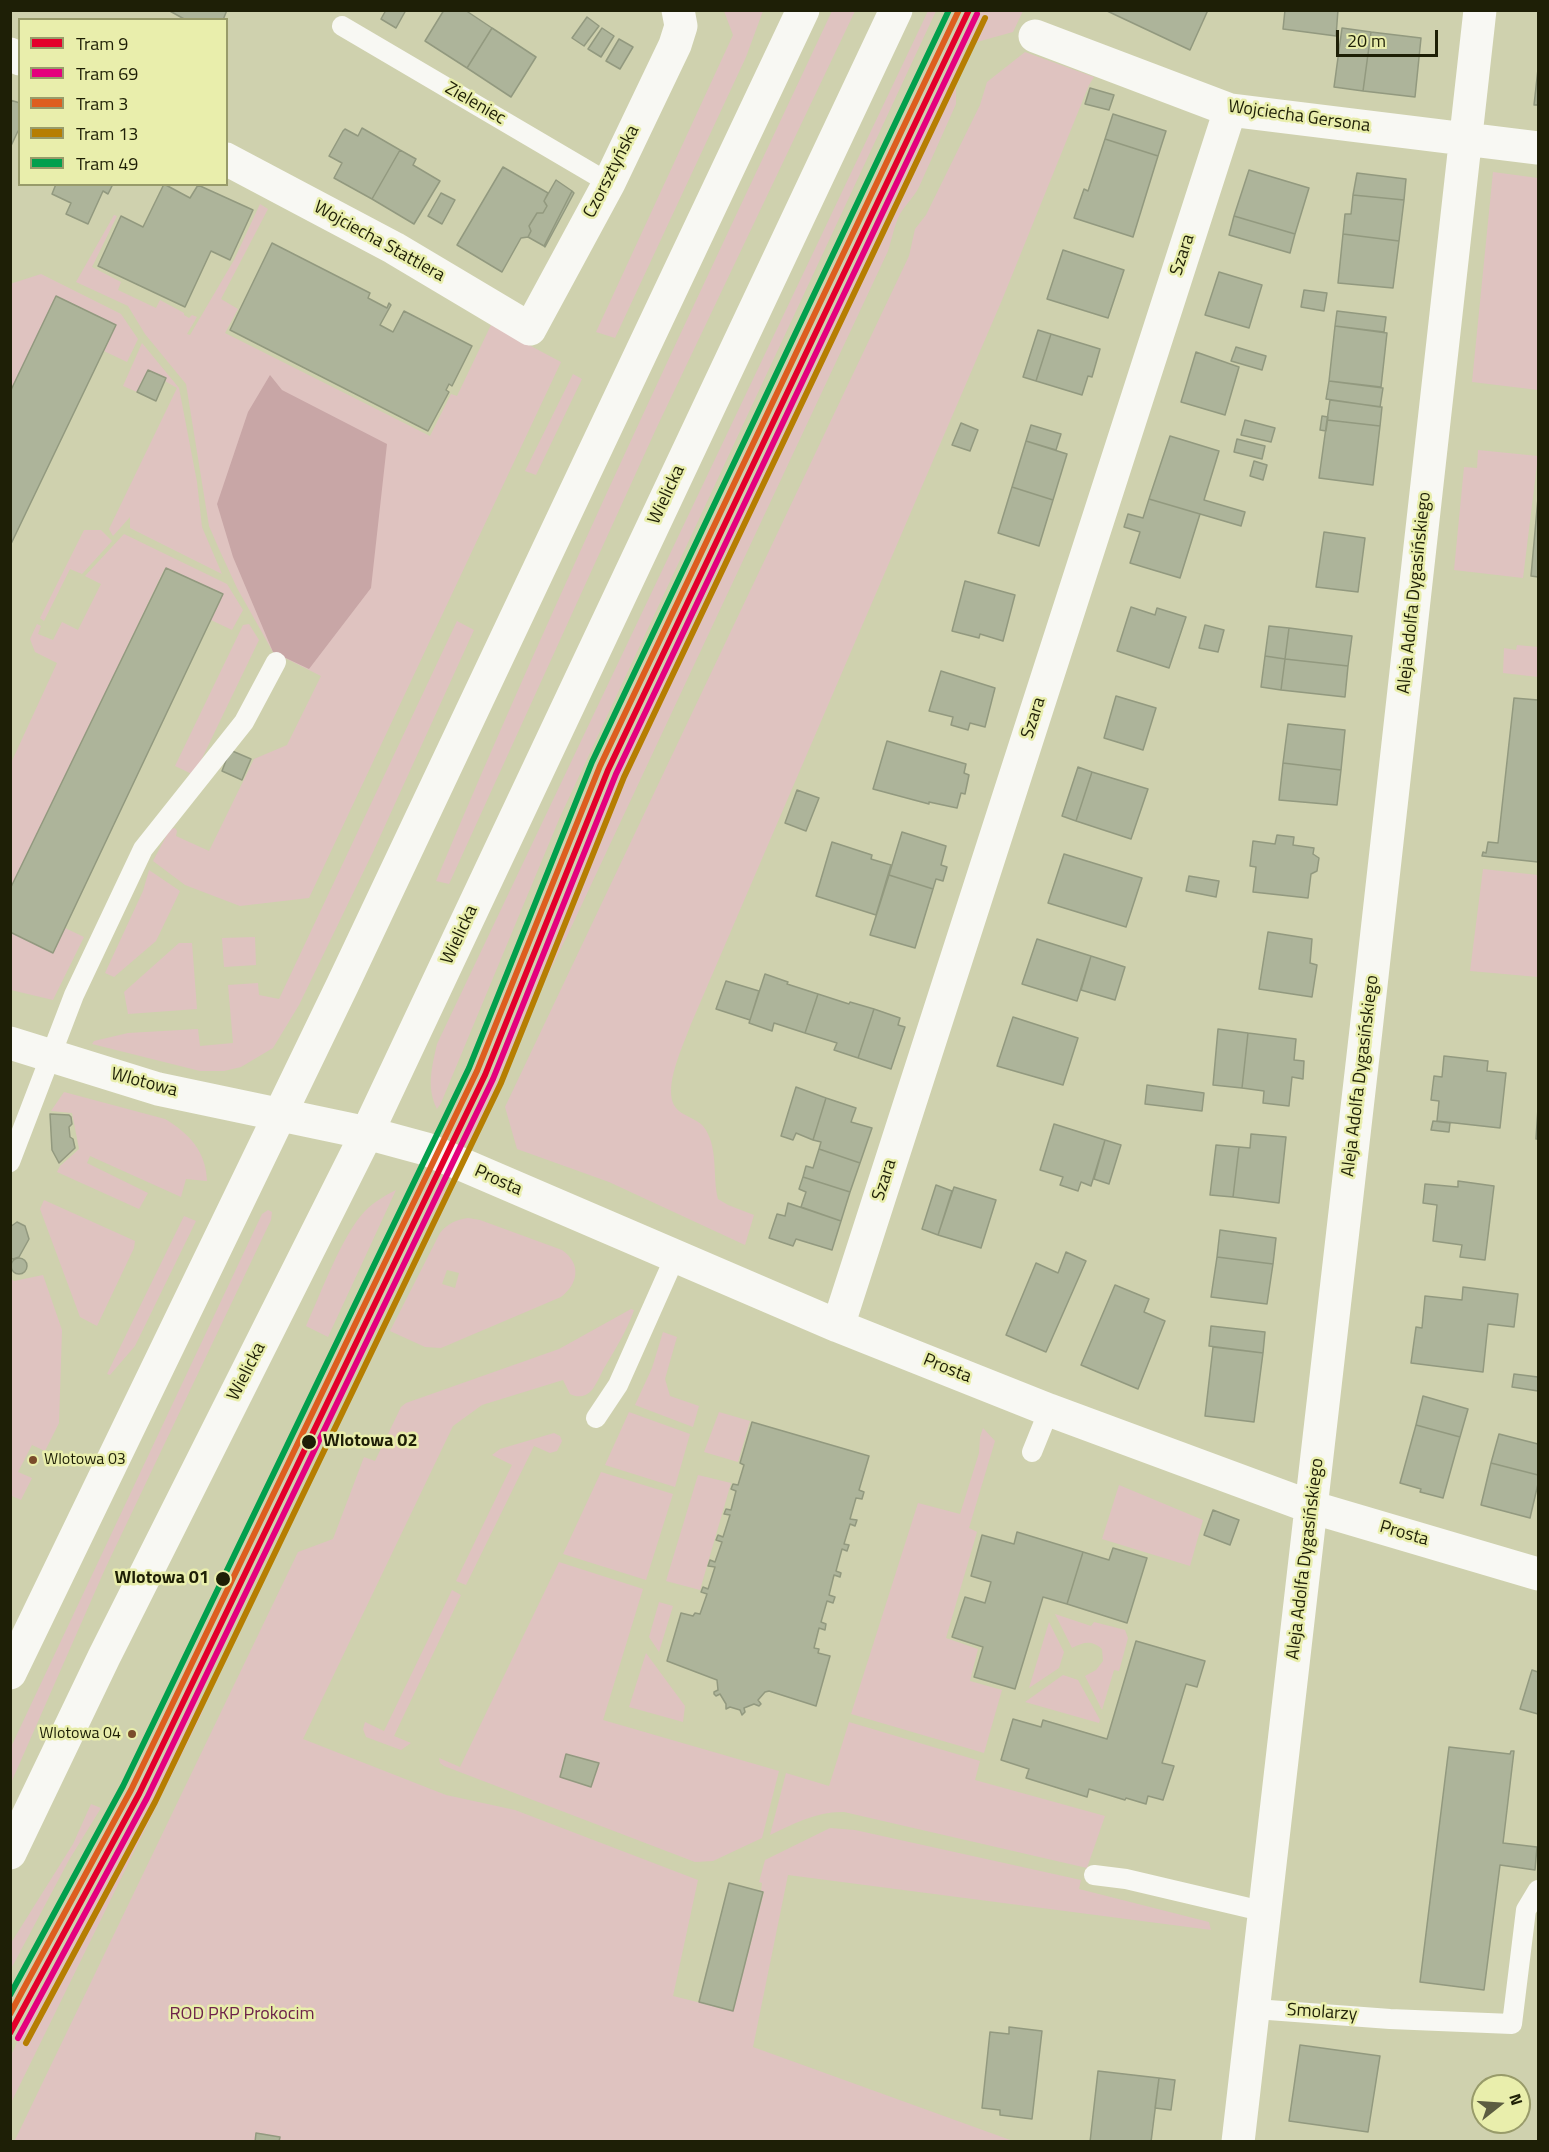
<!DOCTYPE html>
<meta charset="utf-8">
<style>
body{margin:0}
#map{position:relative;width:1549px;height:2152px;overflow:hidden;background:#cfd1ae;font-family:"Titillium Web",sans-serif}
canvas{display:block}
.frame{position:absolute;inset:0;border:12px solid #1e1f06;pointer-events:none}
.legend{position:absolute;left:18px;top:18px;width:210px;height:168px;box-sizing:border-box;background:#e9eeac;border:2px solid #989b6a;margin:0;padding:8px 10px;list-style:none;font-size:18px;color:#1e1f06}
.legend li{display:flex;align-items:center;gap:12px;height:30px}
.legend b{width:30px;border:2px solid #989b6a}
.north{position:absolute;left:1471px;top:2074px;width:60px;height:60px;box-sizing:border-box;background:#e9eeac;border:2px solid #989b6a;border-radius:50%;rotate:73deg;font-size:16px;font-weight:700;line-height:24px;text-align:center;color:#1e1f06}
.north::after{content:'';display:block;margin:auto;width:21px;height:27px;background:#5c5d41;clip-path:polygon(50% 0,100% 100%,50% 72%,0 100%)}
.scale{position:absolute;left:1336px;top:30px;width:102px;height:27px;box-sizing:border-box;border:3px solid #1e1f06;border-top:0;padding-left:8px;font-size:18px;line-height:21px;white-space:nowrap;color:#1e1f06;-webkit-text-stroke:4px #e9eeac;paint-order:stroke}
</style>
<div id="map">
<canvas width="1549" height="2152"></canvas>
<div class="frame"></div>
<ul class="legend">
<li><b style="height:8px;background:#e4002b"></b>Tram 9</li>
<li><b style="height:8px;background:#e5007d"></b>Tram 69</li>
<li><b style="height:8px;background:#dd5e1f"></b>Tram 3</li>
<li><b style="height:8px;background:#b67e02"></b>Tram 13</li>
<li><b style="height:8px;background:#029f4d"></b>Tram 49</li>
</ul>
<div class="north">N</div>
<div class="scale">20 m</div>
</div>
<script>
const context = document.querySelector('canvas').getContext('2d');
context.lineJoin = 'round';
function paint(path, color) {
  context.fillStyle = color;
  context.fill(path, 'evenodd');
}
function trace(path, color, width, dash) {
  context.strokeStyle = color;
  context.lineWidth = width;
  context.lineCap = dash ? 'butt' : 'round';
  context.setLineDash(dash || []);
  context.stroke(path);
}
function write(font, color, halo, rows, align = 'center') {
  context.font = font + ' "Titillium Web",sans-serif';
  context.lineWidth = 5;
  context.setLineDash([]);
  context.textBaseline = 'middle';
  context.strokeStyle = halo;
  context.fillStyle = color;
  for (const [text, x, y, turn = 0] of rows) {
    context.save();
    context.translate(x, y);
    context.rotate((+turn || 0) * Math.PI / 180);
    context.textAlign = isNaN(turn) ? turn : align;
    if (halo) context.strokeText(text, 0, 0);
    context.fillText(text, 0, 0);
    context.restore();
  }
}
const green = new Path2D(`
 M982 10 1023 11 1013 32 966 45 956 80V104L919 187C914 197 905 205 900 214 894 226 892 239 888 251L568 934 509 1054 473 1143 466 1139 555 930 621 766 692 624Z
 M724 11H763L746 57 615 338 596 332 733 35Z
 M832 11H855L656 429 449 884 436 881C559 587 697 299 832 11Z
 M928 11H936L560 817 441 1103 437 1109C426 1087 432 1067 437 1044Z
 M1025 52 1094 77 1089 85 1002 300 691 1024C684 1044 661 1090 676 1108 682 1116 696 1118 703 1126 719 1146 712 1176 718 1199L728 1205 754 1215 745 1245 609 1182 517 1149 505 1107 909 256 915 229 926 215 980 105 987 82Z
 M1493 172 1538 178V390L1472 382Z
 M260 204 268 209 221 299 238 309 225 333 430 436 451 394 457 396 491 325 561 362 309 898 240 906 185 885 153 861 170 829 175 828 177 831 176 836 209 851 254 759 287 745 321 676 273 652 237 588 219 549 209 526 186 384 145 334 128 306 76 282 114 215 117 216 92 267 121 282 118 290 156 308 160 300 184 313V315L189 318 192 315 197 317 187 334 190 335 234 260Z
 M41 274 121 314 138 339 127 362 104 351 116 325 11 392 10 284Z
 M142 343 179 388 197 482 202 527 222 574 130 528V517L113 536 109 529 177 388 165 381 166 378 148 370 137 392 123 386Z
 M573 374 582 379 536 475 525 471Z
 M1478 450 1538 456 1523 578 1454 570 1464 467 1477 468Z
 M84 530H101L112 541 82 574 70 569 44 621 40 618Z
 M124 534 227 584 243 610 232 630 211 620 223 594 165 568 11 889V763L57 663 35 652 30 639 37 624 41 626 38 634 53 640 62 622 78 630 101 584 85 576Z
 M457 621 474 630 373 852 299 1005 273 1048 241 1067 224 1071H200L92 1044 94 1041 128 1033 198 1029 200 1046 233 1043 228 985 258 983 259 995 279 999Z
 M249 624 259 640 194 775 175 766 243 625Z
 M1517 645 1538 647V677L1503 673 1504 648 1516 650Z
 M1483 869 1538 875V977L1470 971Z
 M149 870 180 891 156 941 114 977 105 973 143 891Z
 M65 928 84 937 53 1000 11 990 10 932 53 952Z
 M255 937 256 965 224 967 222 938Z
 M179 943H192L197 1009 128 1014 124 992Z
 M64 1092 165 1119C190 1134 206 1152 207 1181L186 1179 181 1197 90 1156 87 1163 148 1193 139 1209 57 1172 60 1166 79 1149 72 1113 51 1111Z
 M396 1190 328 1337 306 1326C321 1293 342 1235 365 1211 374 1202 384 1196 396 1190Z
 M440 1190 447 1192 414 1241Z
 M44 1200 135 1241 134 1248 97 1326 80 1317 40 1209Z
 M268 1210 272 1212 271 1220 105 1569 11 1783V1747L262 1214Z
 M184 1216 196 1221 135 1346 110 1375 107 1374Z
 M468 1218 480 1220 562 1250C582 1264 578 1284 561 1297L441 1348 425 1347 390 1331 440 1233C448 1223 456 1220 468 1218ZM447 1270 459 1273 455 1288 442 1284Z
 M43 1275 62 1330 59 1423 45 1451 32 1445 18 1472 32 1478 21 1500 12 1496 10 1498 11 1278 14 1281Z
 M631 1309 634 1310C627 1331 614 1351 603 1370 600 1376 596 1385 592 1390 586 1397 578 1398 570 1394L563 1380 482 1405 453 1426 303 1739 446 1795 515 1810 698 1880 673 1996 733 2011 764 1892 761 1891 762 1883 759 1882 765 1860 830 1828 855 1830 1081 1880 1079 1889 1209 1922 1211 1930 788 1875 753 2047 1013 2141 14 2142 298 1552 333 1539 364 1457 375 1461 401 1407 406 1403 559 1349Z
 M663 1332 677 1337 665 1379 670 1396 699 1406 693 1427 635 1405 652 1368Z
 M629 1412 690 1434 675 1487 605 1465Z
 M719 1412 750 1421 738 1462 704 1452Z
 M983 1428 995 1441 969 1528 977 1532 946 1638 978 1649 970 1681 1002 1690 984 1753 851 1714 918 1503 960 1514 979 1453 980 1437Z
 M554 1433 560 1436 562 1441 557 1451 550 1453 534 1446 466 1585 456 1581 512 1465 492 1455 500 1449Z
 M601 1472 673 1494 646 1580 563 1554Z
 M698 1475 731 1483 700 1590 666 1581Z
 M1119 1485 1203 1520 1190 1566 1102 1539Z
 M559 1562 643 1589 603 1720 779 1771 762 1838 713 1861 695 1862 444 1766 440 1763 439 1758 460 1767Z
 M452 1590 461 1595 394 1736 411 1743 401 1750 366 1737 363 1729 365 1722 384 1731Z
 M659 1602 673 1606 659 1652 649 1637Z
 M1055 1614 1091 1626 1094 1622 1125 1630 1128 1638 1119 1671 1114 1670 1102 1710 1085 1676 1096 1670 1103 1661 1102 1649C1091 1640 1084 1642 1072 1648Z
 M1049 1622 1064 1652 1059 1668 1029 1688Z
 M646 1653 685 1706 683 1722 629 1707Z
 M1063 1675 1078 1680 1100 1720 1099 1723 1025 1702Z
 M197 1692 203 1711 11 2103V2055L40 1996 156 1784 182 1731Z
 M849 1722 980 1761 975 1780 1105 1816 1087 1868 844 1812C818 1811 793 1824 770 1835L786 1773 829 1786Z
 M91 1804 101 1808 69 1860 11 1969V1943L73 1844Z`);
const forest = new Path2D(`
 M270 375 282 390 387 444 371 588 309 669 273 652 233 557 217 504 248 412Z`);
const building = new Path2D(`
 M168 10H227L223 20H186Z
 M386 10H406L396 28 381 19Z
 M444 10H465L492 28 467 68 425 41Z
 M1105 10H1208L1190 50Z
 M1285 10H1338L1336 36 1283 29Z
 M587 17 599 26 584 46 572 38Z
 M492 28 536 57 511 97 467 68Z
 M602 28 614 36 601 57 588 49Z
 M1342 28 1371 32 1363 91 1334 87Z
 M1371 32 1421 38 1415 97 1363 91Z
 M619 39 633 47 620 69 606 61Z
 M1538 69V105H1534Z
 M1090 88 1114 95 1109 110 1085 104Z
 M10 100 20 103V132L18 131 10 148Z
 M1113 114 1166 131 1158 156 1105 139Z
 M362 128 400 150 372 199 334 178 342 163 329 156 343 131 345 129 358 136Z
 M1105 139 1158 156 1133 237 1074 218 1084 189 1088 191Z
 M400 150 416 159 413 165 440 181 414 224 372 199Z
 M503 167 548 193 544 201 547 206 543 213H537L529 226 531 231 528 237 521 238 502 272 457 245Z
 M1249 170 1309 188 1295 234 1234 216Z
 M1357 173 1406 179 1404 200 1353 195Z
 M556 180 572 191 544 246 528 237 531 231 529 226 537 213H543L547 206 544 201Z
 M56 184H113L108 194 103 191 88 224 66 214 71 203 52 194Z
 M164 184 190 198 198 185 253 210 230 260 211 251 185 307 98 266 121 216 143 227Z
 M572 191 574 193 545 247 544 246Z
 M441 193 455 200 442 224 428 216Z
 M1353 195 1404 200 1399 241 1343 234 1345 214H1351Z
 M1234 216 1295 234 1290 253 1229 235Z
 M1343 234 1399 241 1393 288 1338 283Z
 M272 243 370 293 368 298 387 308 389 303 391 305 380 325 393 332 404 311 472 346 452 386 449 384 446 390 449 392 428 431 230 330Z
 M1063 250 1124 270 1108 318 1047 299Z
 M1219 272 1262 285 1249 328 1205 315Z
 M1304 290 1327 293 1324 311 1301 307Z
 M56 296 116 325 10 546V392Z
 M1337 311 1386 317 1384 332 1335 326Z
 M1335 326 1387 333 1381 387 1329 381Z
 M1038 330 1051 334 1036 381 1023 377Z
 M1051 334 1100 349 1092 377 1088 376 1082 395 1036 381Z
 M1236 347 1266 356 1262 370 1231 361Z
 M1196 352 1239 367 1225 415 1181 402Z
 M148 370 166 378 156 401 137 392Z
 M1329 381 1383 388 1380 407 1326 399Z
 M1330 400 1382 407 1380 426 1327 420Z
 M1322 416 1328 417 1326 431 1320 430Z
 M1245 420 1275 428 1271 442 1241 435Z
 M1327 420 1380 426 1373 485 1319 478Z
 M961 423 978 430 970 451 952 445Z
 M1031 425 1061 434 1056 450 1026 441Z
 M1170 436 1219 451 1204 500 1245 512 1241 526 1149 499Z
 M1237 439 1265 446 1262 459 1234 452Z
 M1026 441 1067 454 1053 500 1012 487Z
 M1254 461 1267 465 1263 480 1250 476Z
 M1012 487 1053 500 1039 546 998 533Z
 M1538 498V577L1531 576Z
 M1149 499 1200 514 1180 578 1130 563 1140 532 1124 527 1128 514 1143 518Z
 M1324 532 1365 538 1358 592 1316 587Z
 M166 568 223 594 53 953 10 932V889Z
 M965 581 1015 595 1003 641 980 634 979 638 952 631Z
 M1131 607 1155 615 1157 608 1186 617 1169 668 1117 651Z
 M1205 625 1224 630 1218 652 1199 648Z
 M1269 626 1289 628 1285 659 1265 656Z
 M1289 628 1352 636 1348 666 1285 659Z
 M1265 656 1285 659 1281 690 1261 687Z
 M1285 659 1348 666 1345 697 1281 690Z
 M941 671 995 688 985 727 970 723 968 730 951 725 953 717 929 711Z
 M1116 696 1156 708 1143 750 1104 738Z
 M1514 698 1538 700V862L1482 856 1483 852 1486 853 1488 842 1498 843Z
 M1288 724 1345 730 1341 770 1283 763Z
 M887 741 966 764 964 773 969 775 965 794 961 793 957 808 929 802V804L873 789Z
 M230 750 251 759 242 780 222 771Z
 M1283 763 1341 770 1337 805 1279 800Z
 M1078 767 1092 772 1076 821 1062 816Z
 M1092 772 1148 789 1131 839 1076 821Z
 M797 790 819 798 806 831 785 823Z
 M902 832 946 846 941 865 947 867 943 881 936 879 933 889 889 875Z
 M1277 835 1294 837 1293 845 1314 848 1313 854 1319 858 1317 871 1311 874 1308 898 1253 892 1256 867 1250 866 1253 841 1275 844Z
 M832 842 872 855 871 859 891 865 876 915 816 896Z
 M1064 854 1142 878 1126 927 1048 903Z
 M889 875 933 889 915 948 870 935Z
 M1189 876 1219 881 1216 897 1186 891Z
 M1268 932 1312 939 1310 963 1317 965 1312 997 1259 989Z
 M1037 939 1091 956 1077 1001 1022 984Z
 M1091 956 1125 967 1115 1000 1081 990Z
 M765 974 788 982 787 984 818 994 805 1033 774 1023 772 1031 749 1023Z
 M726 981 759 991 750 1020 716 1009Z
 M818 994 849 1004 850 1002 874 1009 858 1058 834 1050 837 1043 805 1033Z
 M874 1009 900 1018 898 1025 905 1027 891 1069 858 1058Z
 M1013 1017 1078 1038 1063 1085 997 1066Z
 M1218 1029 1248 1033 1242 1088 1213 1085Z
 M1248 1033 1296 1039 1294 1060 1304 1061 1303 1079 1292 1077 1289 1106 1263 1103 1264 1091 1242 1088Z
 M1444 1056 1488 1061 1487 1071 1506 1073 1500 1128 1437 1121 1439 1101 1431 1100 1434 1076 1442 1077Z
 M1147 1085 1204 1093 1202 1111 1145 1104Z
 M796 1087 826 1098 813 1140 796 1133 793 1140 781 1136Z
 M826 1098 856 1108 851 1122 872 1128 860 1163 819 1149 821 1142 813 1140Z
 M1538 1108V1139H1536Z
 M50 1114 69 1115 71 1117 72 1124 69 1127 70 1137 73 1139 75 1148 59 1163 52 1150Z
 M1433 1121 1450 1123 1449 1132 1431 1130Z
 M1054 1124 1105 1140 1091 1186 1081 1182 1078 1191 1060 1185 1063 1177 1040 1170Z
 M1251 1134 1286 1137 1279 1203 1233 1197 1239 1147 1250 1148Z
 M1105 1140 1121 1145 1109 1184 1094 1179Z
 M1216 1145 1239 1147 1233 1197 1210 1195Z
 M819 1149 860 1163 850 1192 803 1177 806 1166 813 1168Z
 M803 1177 850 1192 841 1221 801 1207 806 1192 799 1189Z
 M1458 1181 1494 1186 1485 1260 1460 1257 1462 1245 1433 1241 1437 1205 1423 1203 1425 1184 1458 1187Z
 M936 1185 952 1191 938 1235 922 1229Z
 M954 1187 996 1200 981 1248 938 1235Z
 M788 1203 841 1221 832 1250 796 1239 793 1246 769 1238 777 1214 785 1216Z
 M17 1222 25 1226 29 1239 19 1257 13 1259 10 1258V1227Z
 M1220 1230 1276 1238 1273 1264 1217 1257Z
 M1066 1252 1086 1261 1046 1352 1006 1335 1036 1263 1058 1273Z
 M1217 1257 1273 1264 1267 1304 1211 1297Z
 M11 1266a8 8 0 1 1 16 0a8 8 0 1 1-16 0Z
 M1115 1285 1149 1299 1144 1312 1165 1321 1138 1389 1081 1365Z
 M1463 1287 1518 1294 1514 1327 1488 1324 1483 1372 1411 1363 1416 1327 1422 1328 1425 1296 1462 1300Z
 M1211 1326 1265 1332 1263 1353 1209 1346Z
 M1213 1347 1263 1353 1254 1422 1205 1416Z
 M1514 1374 1538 1377V1391L1512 1387Z
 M1423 1396 1468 1409 1460 1437 1416 1425Z
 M752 1422 869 1456 859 1490 864 1492 862 1499 856 1498 850 1519 857 1520 855 1526 850 1524 844 1544 849 1545 847 1551 842 1549 836 1571 841 1573 840 1577 834 1575 829 1595 835 1597 833 1603 827 1601 821 1622 826 1624 825 1630 819 1628 814 1648 819 1649 818 1653 830 1656 816 1706 769 1691 765 1692 758 1700 761 1704 759 1706 754 1704 744 1708 745 1712 742 1715 740 1710 730 1707 726 1709V1704L720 1694 716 1696 714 1694V1692L718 1690 717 1680 667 1661 681 1613 693 1616 695 1613 700 1614 707 1594 701 1592 703 1587 708 1589 715 1567 708 1566 710 1560 715 1562 722 1542 716 1540 718 1535 723 1537 730 1515 724 1514 726 1509 731 1510 736 1491 731 1489 733 1484 738 1485 744 1465 740 1463Z
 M1416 1425 1460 1437 1443 1498 1420 1492 1421 1489 1400 1483Z
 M1499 1434 1538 1444V1475L1491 1463Z
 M1491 1463 1538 1475V1484L1530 1518 1481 1505Z
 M1213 1510 1239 1520 1230 1545 1204 1535Z
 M1017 1532 1083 1552 1067 1604 1043 1597 1015 1689 974 1677 983 1647 952 1637 965 1597 985 1603 991 1582 971 1576 982 1535 1014 1544Z
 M1113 1548 1147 1558 1127 1623 1067 1604 1083 1552 1109 1560Z
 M1136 1641 1205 1661 1197 1687 1186 1684 1162 1763 1174 1766 1163 1800 1148 1796 1146 1804 1126 1798 1125 1800 1089 1789 1087 1797 1026 1778 1029 1769 1001 1760 1013 1719 1041 1727 1043 1720 1107 1739Z
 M1532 1670 1538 1672V1714L1520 1709Z
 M1449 1747 1510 1754 1511 1751H1514L1503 1843 1537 1847 1535 1870 1500 1865 1484 1990 1420 1982Z
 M566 1754 599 1763 591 1787 560 1777Z
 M729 1883 763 1892 733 2011 699 2002Z
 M1009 2027 1042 2031 1032 2119 1000 2115V2110L982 2108 990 2032 1009 2034Z
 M1300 2045 1380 2056 1368 2132 1289 2121Z
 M1098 2071 1159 2078 1151 2142H1090Z
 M1159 2078 1175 2080 1171 2110 1155 2108Z
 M256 2133 280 2137 279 2142H255Z`);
const lane = new Path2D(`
 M342 26 609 183
 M10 1162 74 995 143 849 244 722 276 662
 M596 1418 618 1385 675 1257
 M1032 1452 1049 1410
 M1094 1875 1126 1879 1266 1912
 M1255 2009 1390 2019 1512 2024 1526 1910 1538 1890`);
const street = new Path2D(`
 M1035 36 1230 110 1538 148
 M10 54 20 59
 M226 159 394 248 530 329 609 183 675 45 681 26 678 10
 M10 1043 158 1089 367 1133 426 1149 838 1326 1049 1410 1311 1507 1538 1574
 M838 1326 1230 110
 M1238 2142 1366 1030 1480 10`);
const primary = new Path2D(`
 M10 1673 342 986 803 10
 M10 1853 104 1657 367 1133 896 10`);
const tram1 = new Path2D(`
 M10 2033 139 1794 485 1075 608 770 969 10`);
const tram2 = new Path2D(`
 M18 2038 147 1798 493 1079 616 774 977 14`);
const tram3 = new Path2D(`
 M10 2014 131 1790 477 1071 600 766 959 10`);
const tram4 = new Path2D(`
 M26 2043 155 1802 501 1083 624 777 985 18`);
const tram5 = new Path2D(`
 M10 1995 123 1786 469 1068 592 762 949 10`);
const markers = [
 [309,1442,8,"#1e1f06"],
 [33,1460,5,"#7a4b2a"],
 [223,1579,8,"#1e1f06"],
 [132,1734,5,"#7a4b2a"]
];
const busNames = [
 ["Wlotowa 03",44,1460],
 ["Wlotowa 04",121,1734,"right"]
];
const streetNames = [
 ["Zieleniec",475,104,30],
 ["Wojciecha Gersona",1299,117,8],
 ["Czorsztyńska",612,172,-63],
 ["Wojciecha Stattlera",379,242,29],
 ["Szara",1183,255,-72],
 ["Wielicka",667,495,-65],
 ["Aleja Adolfa Dygasińskiego",1415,593,-84],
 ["Szara",1034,718,-72],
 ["Wielicka",460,935,-65],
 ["Aleja Adolfa Dygasińskiego",1361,1076,-83],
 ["Wlotowa",144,1083,15],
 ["Szara",885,1180,-72],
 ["Prosta",498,1181,24],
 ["Prosta",947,1369,22],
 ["Wielicka",247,1372,-63],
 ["Prosta",1404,1534,16],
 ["Aleja Adolfa Dygasińskiego",1306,1559,-83],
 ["Smolarzy",1322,2013,4]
];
const stopNames = [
 ["Wlotowa 02",323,1442],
 ["Wlotowa 01",209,1579,"right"]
];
const parkNames = [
 ["ROD PKP Prokocim",242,2015]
];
paint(green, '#dfc3c0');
paint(forest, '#c8a6a6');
paint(building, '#adb49a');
trace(building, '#92997f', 1.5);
trace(lane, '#f8f8f3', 20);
trace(street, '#f8f8f3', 33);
trace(primary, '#f8f8f3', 33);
trace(tram1, '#e4002b', 6);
trace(tram2, '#e5007d', 6);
trace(tram3, '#dd5e1f', 6);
trace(tram4, '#b67e02', 6);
trace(tram5, '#029f4d', 6);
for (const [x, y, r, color] of markers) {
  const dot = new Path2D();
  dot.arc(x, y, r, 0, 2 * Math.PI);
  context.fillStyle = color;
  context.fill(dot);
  trace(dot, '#e9eeac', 2);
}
write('16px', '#1e1f06', '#e9eeac', busNames, 'left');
write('18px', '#1e1f06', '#e9eeac', streetNames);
write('bold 18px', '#1e1f06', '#e9eeac', stopNames, 'left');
write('18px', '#6e234a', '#e9eeac', parkNames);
</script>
